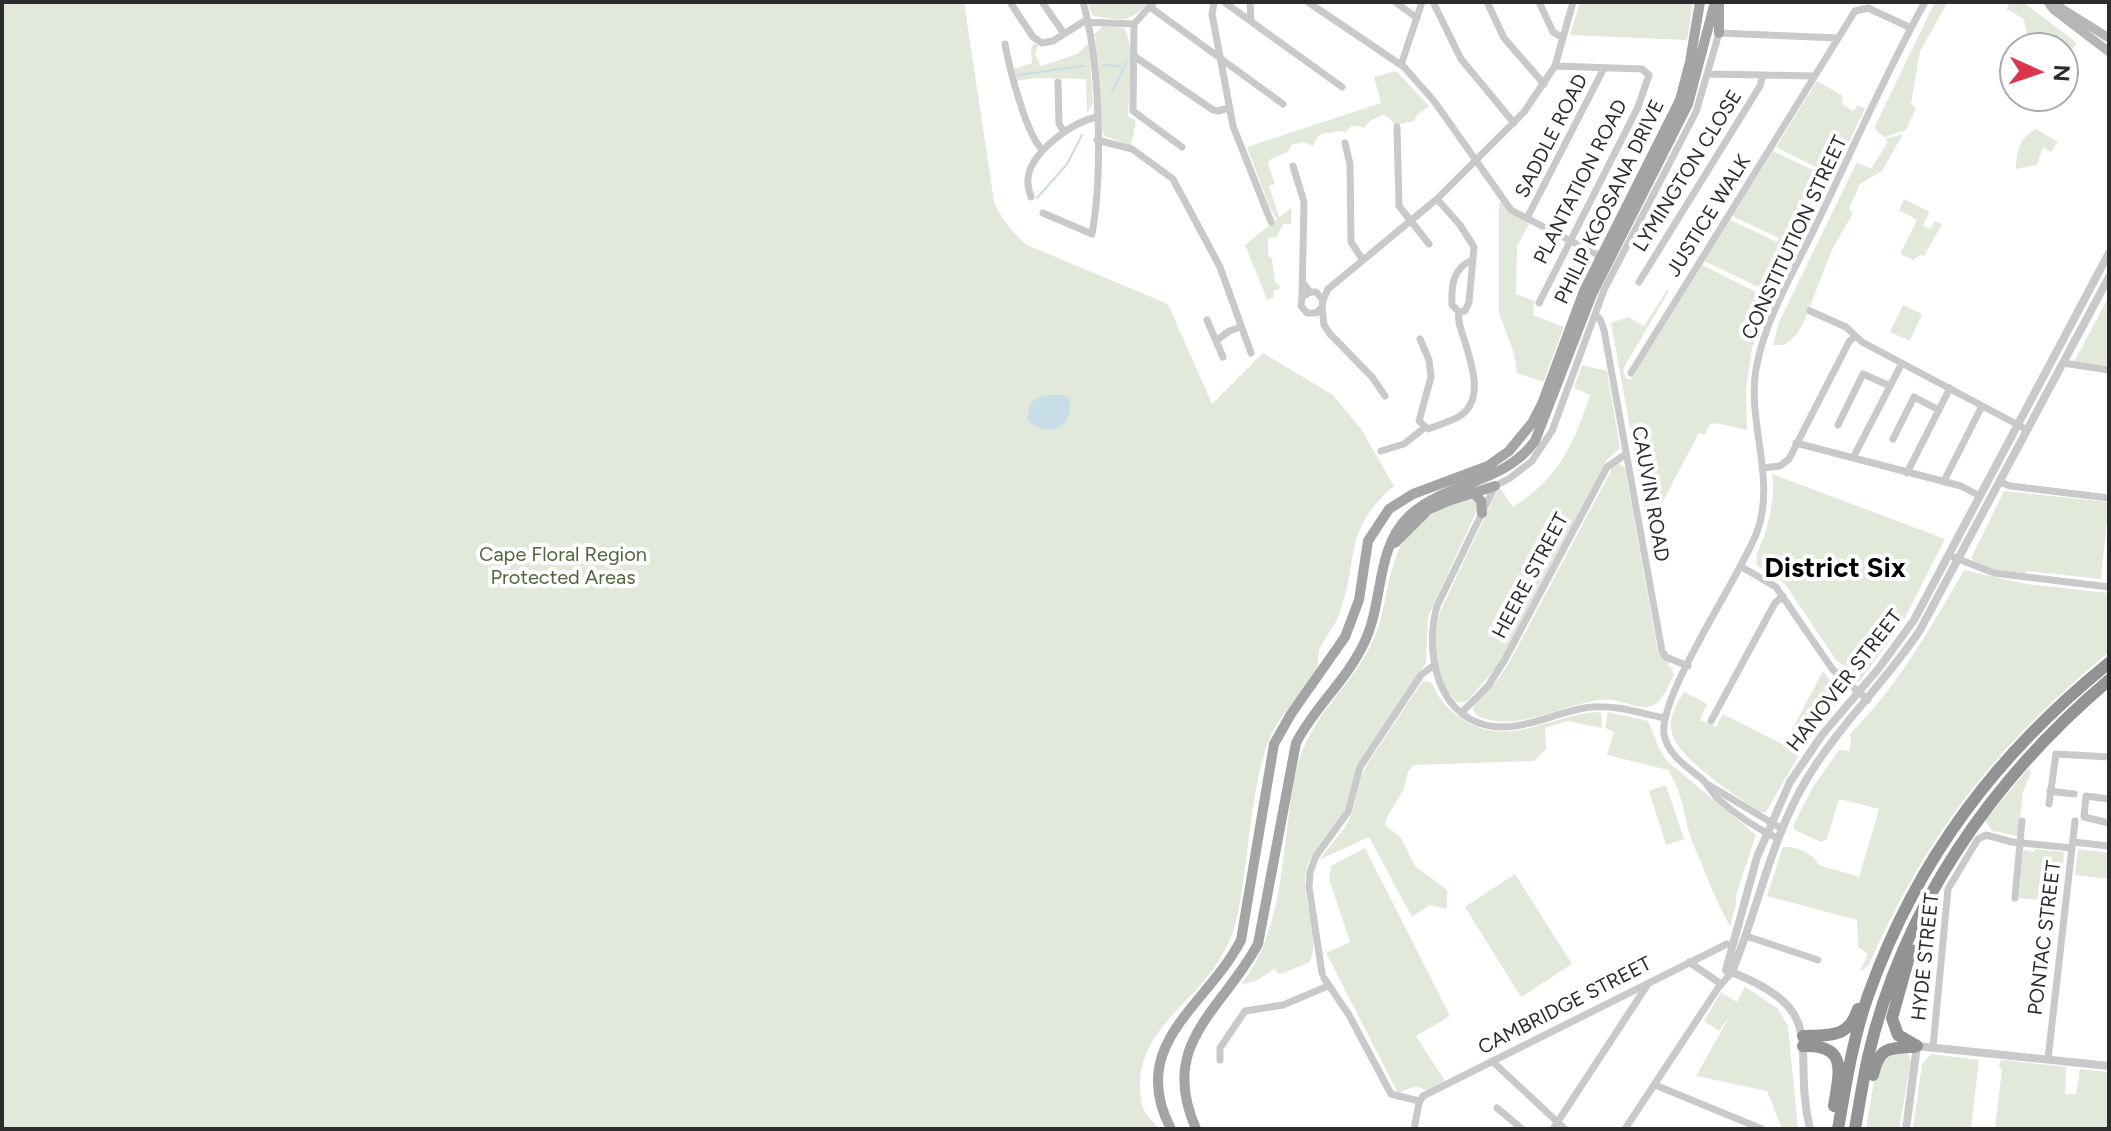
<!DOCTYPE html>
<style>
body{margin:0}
#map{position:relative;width:2111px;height:1131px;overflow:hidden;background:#fff;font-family:Figtree,sans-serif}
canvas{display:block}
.frame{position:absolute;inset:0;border:4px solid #2c2c2c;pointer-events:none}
.north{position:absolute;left:1999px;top:32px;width:80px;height:80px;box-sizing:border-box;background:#fff;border:2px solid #ababab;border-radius:50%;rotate:93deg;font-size:22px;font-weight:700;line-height:32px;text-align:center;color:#2c2c2c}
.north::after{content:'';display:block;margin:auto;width:28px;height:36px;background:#db364c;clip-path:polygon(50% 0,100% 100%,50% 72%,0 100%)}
</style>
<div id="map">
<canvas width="2111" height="1131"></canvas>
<div class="frame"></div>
<div class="north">N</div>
</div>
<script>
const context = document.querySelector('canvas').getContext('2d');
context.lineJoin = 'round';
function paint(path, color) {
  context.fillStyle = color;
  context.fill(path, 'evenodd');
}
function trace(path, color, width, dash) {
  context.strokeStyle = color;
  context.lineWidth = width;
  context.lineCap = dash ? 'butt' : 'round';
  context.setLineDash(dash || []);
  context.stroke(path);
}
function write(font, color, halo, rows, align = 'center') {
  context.font = font + ' Figtree,sans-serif';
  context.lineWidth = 8;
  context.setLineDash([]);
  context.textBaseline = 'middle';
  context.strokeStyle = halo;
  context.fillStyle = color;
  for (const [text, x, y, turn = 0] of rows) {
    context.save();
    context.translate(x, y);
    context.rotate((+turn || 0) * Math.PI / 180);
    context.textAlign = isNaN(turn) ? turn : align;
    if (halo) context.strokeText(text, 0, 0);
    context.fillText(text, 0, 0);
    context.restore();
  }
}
const green = new Path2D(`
 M2 2H964L994 201C1000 218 1013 233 1027 245L1168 304 1212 404 1263 353 1333 395 1361 429 1394 486C1340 533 1361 560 1338 617 1334 628 1325 637 1320 648 1317 656 1319 665 1316 672 1302 697 1278 715 1268 742 1249 796 1249 866 1236 922 1231 942 1220 960 1208 976 1181 1010 1144 1033 1140 1080 1140 1089 1140 1102 1144 1110 1148 1117 1154 1123 1159 1129H2Z
 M1088 2H1149C1130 24 1119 21 1092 15Z
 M1580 2H1693L1687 40 1570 35Z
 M1935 2H1948L1920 51 1911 104 1916 108 1906 130 1885 137 1876 131 1875 126Z
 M2011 2H2023L2077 43 2063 60V48H2041L2027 38 2024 19 2006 9Z
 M1102 26 1124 28C1136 48 1129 92 1128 116L1136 121 1131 146 1105 136 1102 131 1095 34Z
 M1034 43 1038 45 1035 54 1041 66 1077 54 1089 43 1093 103 1087 113 1086 79 1034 78 1017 81 1014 69 1032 63 1031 48Z
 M1396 71 1429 106 1417 115 1414 121 1395 125 1388 117 1383 115 1370 121 1364 128C1356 125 1351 124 1346 132L1339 131 1328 134 1327 132 1318 136 1313 146 1304 142 1291 145 1288 152 1271 159 1268 164 1275 184 1269 186 1279 217 1291 208V224H1283L1277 237 1268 238V255L1272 259 1275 282 1280 286 1279 290H1274L1273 298 1267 300 1245 245 1277 219 1270 208 1247 147 1381 103 1374 77Z
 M1817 81 1843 96 1842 104 1853 111 1858 105 1865 109 1775 295 1704 261 1730 220 1777 242 1779 238 1732 216 1773 151 1823 175 1824 171 1776 147Z
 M2036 129 2058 142 2051 152 2043 147 2037 165 2016 169C2016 152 2020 137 2036 129Z
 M1903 134 1882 171 1860 184 1849 209 1853 213 1832 250 1803 324 1795 336 1784 345H1773L1779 322 1857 162 1871 169 1888 142 1885 139Z
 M1904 199 1930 212 1923 225 1930 229 1935 221 1942 224 1924 256 1920 255 1913 260 1900 254 1917 220 1899 210Z
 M1502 202 1530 223 1517 246 1516 294 1534 301 1533 315 1564 327 1543 382 1517 373 1514 353 1499 313V203Z
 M1702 265 1772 300 1752 348 1746 390 1747 430 1716 423 1710 424 1705 435 1699 433 1653 520 1660 532 1652 550 1611 323 1628 317 1644 326 1667 290 1669 291 1623 369 1626 378 1631 380Z
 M2109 296V366L2074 362Z
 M1903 305 1922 314 1910 341 1890 332Z
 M1582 365 1607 371 1620 448 1606 461 1497 667 1467 701 1458 703C1433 680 1432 642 1440 612L1497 491 1501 489 1513 507C1559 478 1574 444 1590 395L1574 388Z
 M1618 463 1625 468 1658 652 1669 663 1668 666 1672 668 1674 675C1668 686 1661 706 1648 707 1632 708 1617 697 1599 700 1558 706 1517 733 1477 716L1473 710 1474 704 1496 682 1509 663 1611 471 1610 467Z
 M1772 474 1945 539 1900 627 1859 682 1854 681 1855 675 1836 660 1787 587 1778 577 1757 566C1754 555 1761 545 1765 534 1770 515 1776 493 1772 474Z
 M2004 491 2109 502 2101 579 2027 571 2025 573C2007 571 1984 571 1971 558Z
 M1471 498 1476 502 1477 510 1428 617 1426 663 1363 757C1351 777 1351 801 1340 820 1329 838 1311 850 1306 871 1300 901 1322 934 1310 962L1283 973 1279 974 1274 969 1258 980 1241 985C1288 925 1280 840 1297 768 1310 714 1353 687 1374 638 1389 606 1385 563 1409 534 1426 514 1446 506 1471 498Z
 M1964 570 2026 584 2109 593V652C1996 746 1929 830 1869 965L1860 972 1868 954 1858 947 1857 920 1767 896 1783 847C1796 846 1813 853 1819 865L1859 877 1879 809 1839 799 1827 839 1821 842 1795 830 1793 826 1813 787 1839 750 1850 751 1851 737 1849 735C1898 686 1930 629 1964 570Z
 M1823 671 1842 698 1804 746 1766 812H1760C1738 797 1677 758 1672 733 1668 717 1676 705 1684 692L1707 704 1700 720 1716 727 1723 714 1784 745Z
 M1427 681 1432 683C1438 699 1449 711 1464 720 1511 750 1554 712 1601 712L1602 728 1568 721 1545 728 1546 749 1534 761 1413 765 1408 772 1404 789 1386 819 1385 825 1401 838 1415 866 1447 890V909L1430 905 1412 917 1369 837 1319 860 1345 827 1352 813 1361 777 1368 763 1422 682Z
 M1608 712 1648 721 1659 748 1667 761 1756 835 1736 895V905L1730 926C1716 902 1705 872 1694 846 1683 820 1685 797 1668 770L1607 755 1614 732 1605 728Z
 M2028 769 2031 772 2023 792 2018 836 1992 831 1985 820Z
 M1666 785 1684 839 1666 845 1649 791Z
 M1365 848 1450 1016 1416 1036 1445 1081 1426 1090 1416 1086 1398 1093 1326 953 1350 942 1329 879 1331 866Z
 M2035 849 2064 852 2060 902 2019 898 2023 850 2034 852Z
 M2078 849 2109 853V879L2075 875Z
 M1515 874 1572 964 1521 997 1465 907Z
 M1745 987 1777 1008 1788 1026 1798 1129H1782L1767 1091 1696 1076 1731 1014 1719 1031 1704 1021 1721 992 1737 1002Z
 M1908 1052 1911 1062 1899 1129H1866L1875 1075 1883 1056Z
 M1931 1054 1979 1060 1971 1129H1913L1922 1064Z
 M2003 1060 2066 1067 2065 1094H2076L2080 1069 2109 1072V1129H1995L2002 1069 1999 1068 2000 1061Z`);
const water = new Path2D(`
 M1044 395H1063L1069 398C1075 430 1048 439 1027 419L1031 402Z`);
const stream = new Path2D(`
 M1103 65 1121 66
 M1018 75 1084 66
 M1112 92 1126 63
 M1037 198 1067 164 1082 135`);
const minor = new Path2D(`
 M1010 2 1033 37 1042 43 1053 41 1083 22 1134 24
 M1042 2 1063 32
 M1154 2 1134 24 1133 111 1182 147
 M1214 2 1212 14 1233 126 1271 222
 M1224 2 1342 87
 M1250 2 1251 21
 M1308 2 1404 67 1434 101 1511 210 1600 256
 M1395 2 1417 18
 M1433 2 1461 59 1514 123
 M1487 2 1504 38 1544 84
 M1539 2 1553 32 1563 38
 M1150 7 1283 104
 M1005 44C1009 67 1027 138 1043 150
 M1134 56 1213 110 1218 111 1229 108
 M1401 65 1422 2
 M1709 74 1814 76
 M1058 82 1059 124 1064 132
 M1397 127 1399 206 1429 244
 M1097 140 1132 149 1173 179 1220 267 1251 353
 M1345 143 1350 164 1351 242 1363 260
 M1293 166 1304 202 1302 297
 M1031 197C1029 191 1027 185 1028 178 1031 152 1072 122 1097 117
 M1437 199 1460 225 1474 247 1469 302 1465 311 1459 312
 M1043 213 1092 234C1103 173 1100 61 1083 2
 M1527 218 1604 68
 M1639 282 1760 86 1763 75
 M1304 284 1310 292H1316L1323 300 1322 307 1316 313H1307L1301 306 1302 297 1310 292
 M1323 300 1328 289 1437 199 1524 112 1555 66 1573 2
 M1539 303 1638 107 1649 75 1642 69 1555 66
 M1322 307 1324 325 1330 334 1372 377 1385 396
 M1810 311 1846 327 1862 342 2022 427
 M1459 312 1452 305C1451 286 1453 267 1473 260
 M1595 315 1600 319 1604 330 1662 651 1666 657 1688 666
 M1207 320 1223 357
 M1420 339 1429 360 1431 377 1419 421 1428 429C1438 425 1449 422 1458 417 1485 402 1472 365 1465 342 1462 331 1457 323 1459 312
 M1216 341 1229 331 1241 327
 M2063 363 2109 370
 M1631 373 1855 11 1868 8 1911 28
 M1838 425 1863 374 1890 386
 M1893 439 1914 397 1939 410
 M1796 443 1961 486 1980 496
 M1381 451 1404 444 1424 428
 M1853 458 1902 363
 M1762 468 1780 466 1789 459 1849 342 1855 336
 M1907 473 1950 388
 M1944 481 1982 406
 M2000 482 2010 486 2109 498
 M1953 557 1994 573 2109 587
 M1740 566 1776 587 1833 670 1868 700
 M1462 712 1488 686 1504 661 1607 467 1626 454
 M1664 718C1639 713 1618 705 1592 707 1566 709 1541 723 1515 726 1443 736 1422 661 1437 606L1495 486 1510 478 1532 461 1552 431 1604 290 1696 112 1719 33 1838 38
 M1711 721 1775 603 1783 596
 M1707 784 1782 829
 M2050 791 2074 794
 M2109 799 2086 796 2084 817 2109 823
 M2049 804 2056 754 2109 757
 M1777 838C1756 828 1735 814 1717 798 1712 792 1708 785 1702 779 1687 767 1667 754 1664 734 1659 694 1740 577 1757 532 1777 477 1745 420 1757 364 1767 315 1795 270 1816 225 1852 151 1885 74 1925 2
 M2073 842 2109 846
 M2015 898 2022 821
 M1746 936 1818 960
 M1689 962 1721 984
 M1322 973 1309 887 1310 872 1316 856 1348 812 1360 767 1421 675 1433 666
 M1324 978 1349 1015 1391 1094 1419 1101
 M1933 1047 1948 889 1978 839 1986 835 2012 842 2072 848
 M2048 1059 2075 821
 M1220 1060V1048L1245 1011 1283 1005 1328 986
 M1492 1061 1565 1129
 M1655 1085 1762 1129
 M1497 1108 1522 1129
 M1414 1129 1419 1103 1423 1096 1727 944
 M1553 1129 1648 984
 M1625 1129 1718 988 1732 972`);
const tertiary = new Path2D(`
 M1732 972C1758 909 1770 842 1805 782 1837 727 1885 683 1920 630L2109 277
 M1810 1129C1790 1045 1834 1010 1726 970L1757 857 1790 782 1822 735 1879 668 1914 620 2109 253
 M1906 1129 1917 1046 2109 1066`);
const secondary = new Path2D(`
 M2048 2 2054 10 2109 52
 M2051 2 2109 38`);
const primary = new Path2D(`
 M1719 33V4
 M1473 492 1481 501 1482 513
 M1395 543 1428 510 1448 501 1495 486
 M1171 1129C1126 1044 1208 1005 1241 940L1274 744 1291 714 1345 637 1359 600 1368 541 1389 509 1413 494 1488 466 1509 451 1532 423 1542 404 1584 291 1680 100 1690 62 1700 2
 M1196 1129C1158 1043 1221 1012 1258 944L1296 743C1315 706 1348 679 1365 641 1384 600 1375 548 1410 515 1448 481 1504 484 1535 441L1592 294 1688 104 1715 2`);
const motorway = new Path2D(`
 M1911 950 1892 1018 1898 1035 1917 1046
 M1803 1036C1830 1035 1849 1038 1858 1009
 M1803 1046C1849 1044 1839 1073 1834 1106
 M1873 1075C1879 1047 1888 1048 1914 1047
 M1838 1129C1846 1083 1853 1037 1869 993 1918 857 1998 753 2109 663
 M1855 1129C1859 1105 1863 1081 1868 1057 1903 907 1992 779 2109 680`);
const streetNames = [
 ["SADDLE ROAD",1552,136,-63],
 ["LYMINGTON CLOSE",1688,171,-58],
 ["PLANTATION ROAD",1581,182,-63],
 ["PHILIP KGOSANA DRIVE",1610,202,-64],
 ["JUSTICE WALK",1709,216,-58],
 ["CONSTITUTION STREET",1795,238,-65],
 ["CAUVIN ROAD",1650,494,80],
 ["HEERE STREET",1531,576,-62],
 ["HANOVER STREET",1845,681,-52],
 ["PONTAC STREET",2045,938,-83],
 ["HYDE STREET",1926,957,-84],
 ["CAMBRIDGE STREET",1565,1006,-27]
];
const parkNames = [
 ["Cape Floral Region",563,555],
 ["Protected Areas",563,578]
];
const districtNames = [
 ["District Six",1835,569]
];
paint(green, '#e3e9da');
paint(water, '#c7dde8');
trace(stream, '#c7dde8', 2);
trace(minor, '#c9c9c9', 7);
trace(tertiary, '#c9c9c9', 8);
trace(secondary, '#b6b6b6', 9);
trace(primary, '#a4a4a4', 10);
trace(motorway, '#939393', 12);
write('20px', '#2c2c2c', '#fff', streetNames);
write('20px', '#52653c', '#fff', parkNames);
write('bold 28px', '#000', '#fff', districtNames);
</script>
